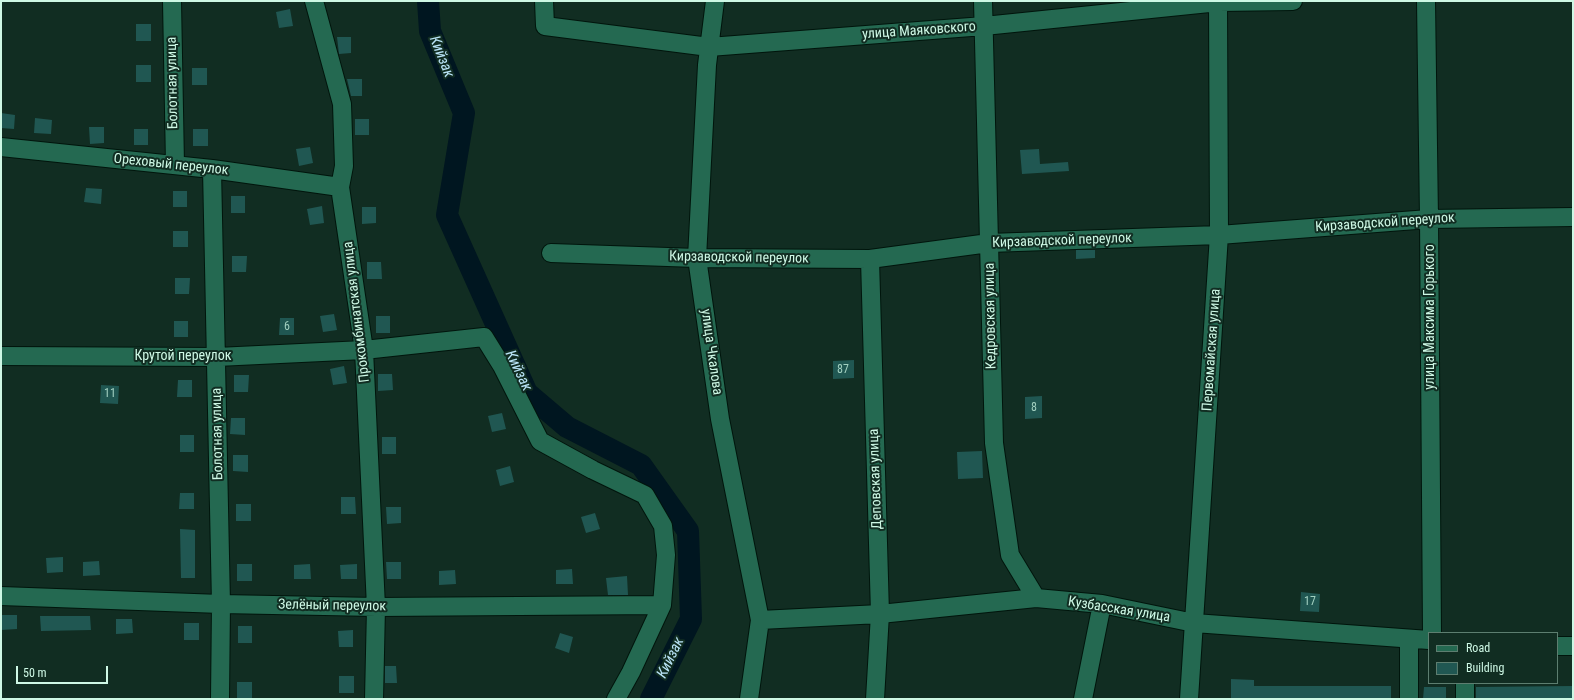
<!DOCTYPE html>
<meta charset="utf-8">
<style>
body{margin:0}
#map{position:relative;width:1574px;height:700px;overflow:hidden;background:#112d22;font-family:"Roboto Condensed",sans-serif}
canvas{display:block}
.frame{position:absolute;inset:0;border:2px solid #cef8e5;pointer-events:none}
.legend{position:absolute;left:1428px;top:632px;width:130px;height:52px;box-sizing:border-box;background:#112d22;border:1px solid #5d7e70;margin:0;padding:5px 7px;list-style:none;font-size:12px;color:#cef8e5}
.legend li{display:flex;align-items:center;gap:8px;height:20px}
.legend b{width:20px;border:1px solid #5d7e70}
.scale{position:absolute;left:16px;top:666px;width:92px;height:18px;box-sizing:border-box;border:2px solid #cef8e5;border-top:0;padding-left:5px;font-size:12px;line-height:14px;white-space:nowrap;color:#cef8e5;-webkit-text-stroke:3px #112d22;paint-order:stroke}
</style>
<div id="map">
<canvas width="1574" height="700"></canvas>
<div class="frame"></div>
<ul class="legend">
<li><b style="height:5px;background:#246951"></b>Road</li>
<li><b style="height:11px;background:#205752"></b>Building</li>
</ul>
<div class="scale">50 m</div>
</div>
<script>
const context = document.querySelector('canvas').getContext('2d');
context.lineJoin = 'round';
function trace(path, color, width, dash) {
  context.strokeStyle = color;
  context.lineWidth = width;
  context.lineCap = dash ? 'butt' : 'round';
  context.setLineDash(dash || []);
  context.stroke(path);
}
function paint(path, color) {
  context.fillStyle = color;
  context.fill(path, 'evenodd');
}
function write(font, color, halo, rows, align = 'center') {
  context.font = font + ' "Roboto Condensed",sans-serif';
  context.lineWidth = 4;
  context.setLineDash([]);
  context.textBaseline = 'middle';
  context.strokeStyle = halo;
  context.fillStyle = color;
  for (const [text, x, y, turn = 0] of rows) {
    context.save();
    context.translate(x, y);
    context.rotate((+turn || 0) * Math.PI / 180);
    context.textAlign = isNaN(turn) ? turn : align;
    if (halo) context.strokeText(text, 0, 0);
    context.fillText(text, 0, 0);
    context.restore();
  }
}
const river = new Path2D(`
 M428 1 430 31 464 113 447 215 527 393 567 427 641 465 688 531 691 619 651 699`);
const building = new Path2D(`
 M290 9 293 26 279 28 276 12Z
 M136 24H151V41H136Z
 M337 37H351V53L339 54Z
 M136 65H151V82H136Z
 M192 68H207V85H192Z
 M347 79H362V96H351Z
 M1 113 15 115 14 129 1 128Z
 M35 118 52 120 51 134 34 133Z
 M355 119H369V135H355Z
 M89 127H104V143L90 144Z
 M134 129H148V145H134Z
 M193 129H208V146H193Z
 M310 147 313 163 299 166 296 149Z
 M1039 149 1040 164 1068 162 1069 171 1022 174 1020 150Z
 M86 188 102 189 101 204 84 202Z
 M173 191H187V207H173Z
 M231 196H245V213H231Z
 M322 206 324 223 310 225 307 209Z
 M362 207H376V223L362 224Z
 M173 231H188V247H173Z
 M1076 250H1095V258L1076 259Z
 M232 256H247L246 272H232Z
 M367 262H381L382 279H367Z
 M175 278H190L189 294H175Z
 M334 314 337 330 323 332 320 316Z
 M376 316H390V333H376Z
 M280 318H294V335H279Z
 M174 321H188V337H174Z
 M854 360V378L833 379V361Z
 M344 366 347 383 333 385 330 369Z
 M378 374H392L393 390 378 391Z
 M234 375H249L248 392H234Z
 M178 380H192V397H177Z
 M101 385 119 386 118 404 100 403Z
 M1042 396V418L1025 419V397Z
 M502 413 506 429 492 432 488 416Z
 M231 418H245V435L230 434Z
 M180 435H194V452H180Z
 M382 437H396V454H382Z
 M982 451 983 478 958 479 957 452Z
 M233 455H248V472L233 471Z
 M510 466 514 482 500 486 496 470Z
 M180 493H194V509H179Z
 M341 497H355L356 514H341Z
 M236 504H251V521H236Z
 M386 507H401V523L387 524Z
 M595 513 600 529 586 533 581 517Z
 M180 529 195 530V578H181Z
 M63 557V572L47 573 46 558Z
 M99 561 100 575 83 576V562Z
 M386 562H401V579H387Z
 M237 564H252V581H237Z
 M310 564 311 579H294V565Z
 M357 564V579H341L340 565Z
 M572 569 573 584H556V570Z
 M455 570 456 584 439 585V571Z
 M627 576 628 595H608L606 578Z
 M1301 592 1320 594 1319 612 1300 611Z
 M1 615H17V629L1 630Z
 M40 616H90L91 630 41 631Z
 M116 619H132L133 633 116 634Z
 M184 623H199V640H184Z
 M238 626H252V643H238Z
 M353 630V647H339L338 631Z
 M560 633 573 637 569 653 555 648Z
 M385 666H396L397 683H385Z
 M339 676H354V693H339Z
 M1231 679 1254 680V686H1391V699H1231Z
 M237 682H252V699H237Z
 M1573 686V699H1476V687Z
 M1424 687H1446V699H1423Z`);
const minor = new Path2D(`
 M172 1 175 165
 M314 1 342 104 344 166 340 187 364 350 376 607 374 699
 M544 1 545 26 709 47 984 26 1219 2 1293 1
 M715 1 707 65 697 258 720 419 760 620 749 699
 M983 1 994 443 1010 555 1036 598
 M1426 1 1429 219 1432 633
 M1 147 212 169 340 187
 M212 169 221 604 220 699
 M551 253 697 258 870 259 989 243 1219 235 1429 219 1573 217
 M870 259 880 614 875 699
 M1 356 217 357 364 350 484 337 502 366 540 441 593 470 645 495 663 526 666 555 662 605 631 672 616 699
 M1 596 221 604 376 607 662 605
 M760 620 880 614 1036 598 1102 604 1194 623 1429 640
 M1409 639V699
 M1557 646H1573
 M1083 699 1102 604
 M1189 699 1219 235 1218 1
 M1465 699V683`);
const numberNames = [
 ["6",287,327],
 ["87",843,370],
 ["11",110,394],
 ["8",1034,408],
 ["17",1310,602]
];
const streetNames = [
 ["улица Маяковского",919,31,-4],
 ["Болотная улица",173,83,-91],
 ["Ореховый переулок",171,165,6],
 ["Кирзаводской переулок",1385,223,-4],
 ["Кирзаводской переулок",1062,241,-2],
 ["Кирзаводской переулок",739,258,1],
 ["Прокомбинатская улица",357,312,-97],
 ["Кедровская улица",991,316,-91],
 ["улица Максима Горького",1430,317,-90],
 ["Первомайская улица",1212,350,-86],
 ["улица Чкалова",711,352,82],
 ["Крутой переулок",183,356],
 ["Болотная улица",218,434,-91],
 ["Деповская улица",876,479,-92],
 ["Зелёный переулок",332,606,1],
 ["Кузбасская улица",1119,610,9]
];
const waterNames = [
 ["Кийзак",441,57,68],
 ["Кийзак",518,371,64],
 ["Кийзак",671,658,-64]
];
trace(river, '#001620', 22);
paint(building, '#205752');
trace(minor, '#00150c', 20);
trace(minor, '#246951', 18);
write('12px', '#a2d0c0', null, numberNames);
write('14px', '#cef8e5', '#112d22', streetNames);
write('italic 15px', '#bae4f7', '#112d22', waterNames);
</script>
